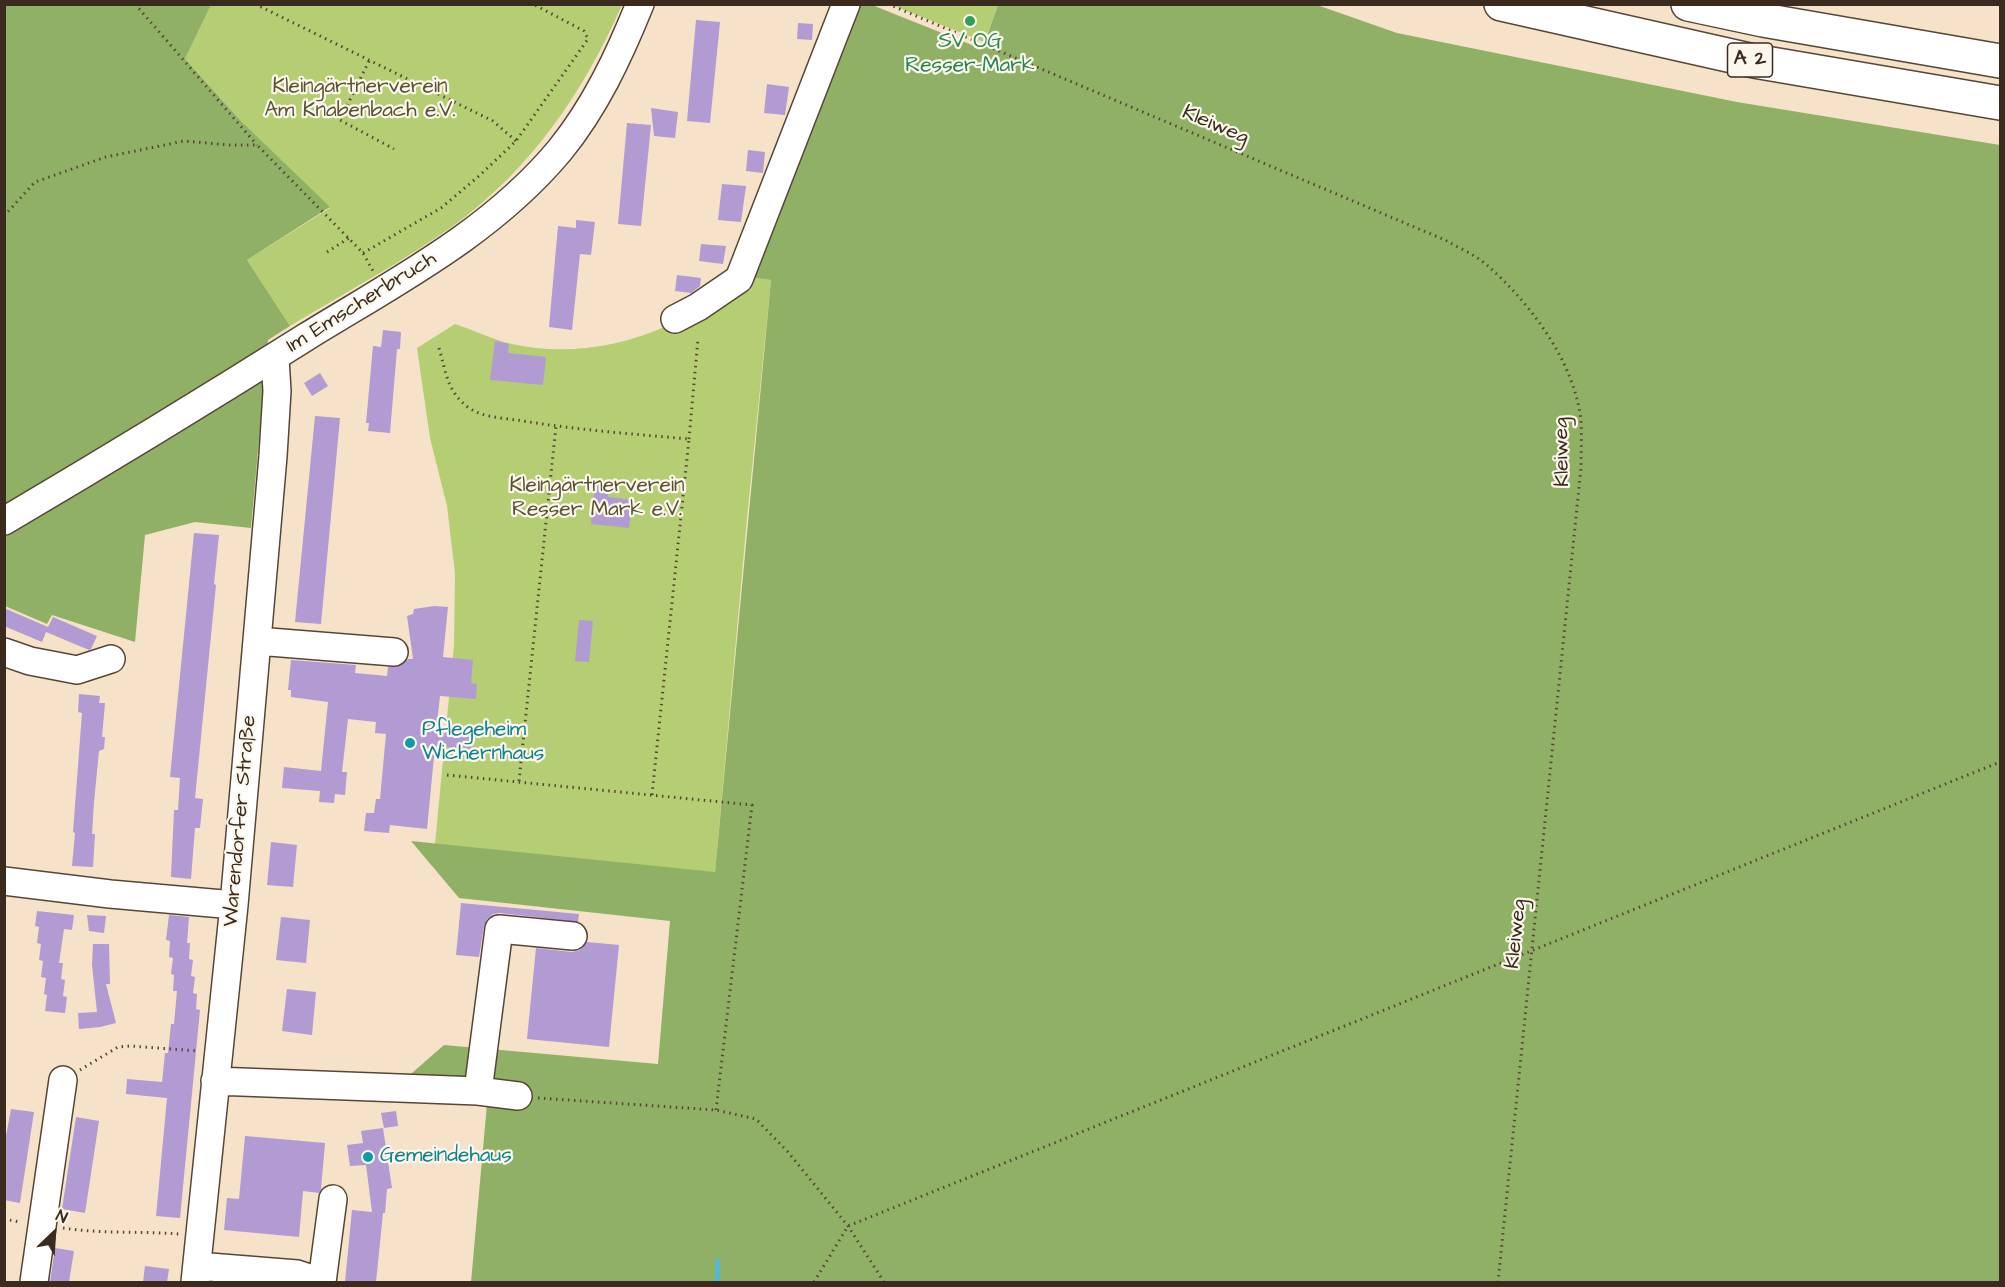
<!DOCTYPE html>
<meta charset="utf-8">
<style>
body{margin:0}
#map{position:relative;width:2005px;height:1287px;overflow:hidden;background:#f5e2c8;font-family:"Architects Daughter",sans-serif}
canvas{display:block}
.frame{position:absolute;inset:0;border:6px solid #3b2a1e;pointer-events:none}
.north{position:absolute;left:24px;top:1203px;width:60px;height:60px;-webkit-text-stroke:4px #fbf7ec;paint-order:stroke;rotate:25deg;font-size:16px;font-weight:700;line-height:24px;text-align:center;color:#3b2a1e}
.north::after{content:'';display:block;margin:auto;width:21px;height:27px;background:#3b2a1e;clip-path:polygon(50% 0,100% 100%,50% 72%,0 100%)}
</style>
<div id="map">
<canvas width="2005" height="1287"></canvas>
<div class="frame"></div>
<div class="north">N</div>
</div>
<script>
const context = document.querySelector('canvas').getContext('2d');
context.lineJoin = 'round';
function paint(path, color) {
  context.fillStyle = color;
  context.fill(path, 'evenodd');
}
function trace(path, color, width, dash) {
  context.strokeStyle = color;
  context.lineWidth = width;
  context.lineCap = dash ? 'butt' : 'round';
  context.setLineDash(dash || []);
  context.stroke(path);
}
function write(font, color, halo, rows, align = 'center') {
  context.font = font + ' "Architects Daughter",sans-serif';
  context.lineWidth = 4.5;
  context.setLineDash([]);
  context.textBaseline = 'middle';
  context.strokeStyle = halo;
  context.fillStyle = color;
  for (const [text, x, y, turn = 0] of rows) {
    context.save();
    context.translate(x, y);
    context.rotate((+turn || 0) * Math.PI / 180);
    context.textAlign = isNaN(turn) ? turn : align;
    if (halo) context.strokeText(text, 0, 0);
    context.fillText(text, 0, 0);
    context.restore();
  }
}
const green = new Path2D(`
 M211 5H622C583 93 532 168 453 226 401 263 344 293 290 326L247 260 330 208 240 120 185 59Z
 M892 5H998L984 42Z
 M748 277 771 280 747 518 715 873 435 844 454 645 455 573 447 506 430 438 417 348 455 324C474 330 493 340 512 344 564 356 621 347 669 325 697 313 722 293 748 277Z`);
const forest = new Path2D(`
 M5 5H211L185 59 240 120 330 207 247 260 290 326 268 340 251 528 195 522 145 535 135 642 52 615 47 624 5 606Z
 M850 5H872L982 49 998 5H1317L1397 33 1737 102 2000 145V1282H471L487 1104 388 1094 444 1045 658 1064 670 921 459 898 411 841 715 872 771 280 748 277Z`);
const stream = new Path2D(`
 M717 1282 718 1261`);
const building = new Path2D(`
 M696 20 720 22 710 123 687 121Z
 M798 23 813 24 812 40 797 39Z
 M767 84 789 87 785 115 764 113Z
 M651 108 678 112 675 138 654 136Z
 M627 123 651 125 641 226 618 224Z
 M748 150 765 152 763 173 746 171Z
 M722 184 746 186 741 222 718 220Z
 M576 220 595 222 591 255 580 254 572 330 549 327 558 226 576 228Z
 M701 244 726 246 723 264 699 261Z
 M677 275 701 278 700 286 691 293 675 291Z
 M383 330 401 332 400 349H397L390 433 368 431 369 423H366L373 346 381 347Z
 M495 341 509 344 508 353 546 357 543 385 490 380Z
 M320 373 328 386 312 396 304 383Z
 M315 416 340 418 321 624 295 622Z
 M595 482 609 483 608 497 632 500 629 528 591 524Z
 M194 533 219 535 214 584 216 585 195 798 203 799 200 828H195L191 879 171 877 174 810H178L180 778 170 777Z
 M434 606 448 607 443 657 473 660 471 683 477 684 476 699 440 696 436 732 472 735 471 749 435 746 427 829 390 825 389 833 364 831 366 813H374L376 799H380L386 734 375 733 376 722 348 719 342 772H347L345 795 335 794 334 803 319 802 320 791 282 788 284 767 321 771 328 702 291 697V690H288L291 660 356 665 355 673 387 676 388 667 400 666 408 659H413L407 616 413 614 414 609Z
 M4 608 48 627 53 617 97 636 91 649 89 650 46 632 42 642 4 626Z
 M579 620 593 621 589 662 575 661Z
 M79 694 100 696 99 703H105L102 737H105L104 749 99 751 94 802 92 834H95L93 867 72 866 75 833 73 832 82 713 78 712Z
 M271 842 297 845 293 887 267 885Z
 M461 903 579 914 578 922 500 913 493 914 487 919 484 926 479 957 456 955Z
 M37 911 74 915 72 930 64 929 59 963H63L61 979 65 980 63 996 67 997 65 1013 45 1011 47 995 44 994 46 978 41 977 43 961 39 960 41 944 37 943 39 927 35 926Z
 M87 915 106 916 104 933 89 931Z
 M169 915 189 917 187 943H190L189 959 193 960 191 976 195 977 193 993 197 994 196 1009 200 1010 180 1218 156 1216 167 1098 126 1094 127 1079 162 1082 165 1053H168L171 1024H174L177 991H173L174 975 171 974 173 958 169 957 170 941 166 940Z
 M281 917 310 920 306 963 276 960Z
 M587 942 619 945 609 1047 527 1039 536 948 572 952 580 950Z
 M93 944H109L110 984H106L116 1023 100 1027 79 1029 78 1013 97 1012 92 965Z
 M287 989 316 992 312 1035 282 1031Z
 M11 1109 34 1112 20 1203 4 1200V1147Z
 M396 1111 398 1126 384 1128 381 1113Z
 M76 1117 99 1121 85 1213 62 1209Z
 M383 1128 392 1188 387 1189 385 1213H383L376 1282H345L352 1210 372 1212 366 1165 350 1166 347 1145 363 1143 361 1131Z
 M245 1136 325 1143 321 1189 319 1193 303 1191 299 1237 224 1230 227 1198 239 1199Z
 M55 1248 74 1251 69 1282H50Z
 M145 1266 169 1269 167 1282H143Z`);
const path = new Path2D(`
 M135 4 257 145
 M255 4 493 121 516 141
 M888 4 1445 240C1459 248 1476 255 1488 266 1531 304 1575 363 1581 421 1582 437 1581 453 1581 468L1498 1282
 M369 61 340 120 394 149
 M4 216 35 182 106 157 184 141 229 145H257L363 253 373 271
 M327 252 349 238
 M363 253 441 208 479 176 516 141 588 39 584 31 533 4
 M439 348C446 372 447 392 469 408 484 418 505 418 523 421 578 430 633 434 689 439L652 795
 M689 439 698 339
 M447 775 752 805 716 1110
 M519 781 556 426
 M80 1070 118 1047 130 1046 199 1051
 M538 1098 716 1110 756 1119 788 1152 848 1226 884 1282
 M4 1219 20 1222
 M63 1228C101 1234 140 1231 179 1234
 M814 1282 848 1226 2000 762`);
const minor = new Path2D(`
 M675 319 698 307 739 279 846 4
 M4 521C106 461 206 400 306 337 395 282 491 233 560 150 595 107 619 56 640 4
 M257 641 394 652
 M4 652 30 661 77 670 111 659
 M4 881 110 894 234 905
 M215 1081 478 1091 518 1096
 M478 1091 499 929 573 936
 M197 1266 297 1274 312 1279 315 1282
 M34 1282 63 1080
 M195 1282 234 905 273 456 277 391 275 358
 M322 1282 333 1199`);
const highway = new Path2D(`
 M1501 4 1754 61 2000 103
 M1688 4 1763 20 2000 61`);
const markers = [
 [970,21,6,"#2e9e5b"],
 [410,743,6,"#0f9aa8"],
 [368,1157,6,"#0f9aa8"]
];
const shields = [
 [1750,60,45]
];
const shieldNames = [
 ["A 2",1750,60]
];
const leisureNames = [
 ["SV OG",970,43],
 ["Resser-Mark",970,67]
];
const parkNames = [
 ["Kleingärtnerverein",360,88],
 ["Am Knabenbach e.V.",360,112],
 ["Kleingärtnerverein",597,487],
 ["Resser Mark e.V.",597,511]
];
const streetNames = [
 ["Kleiweg",1215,126,23],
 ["Im Emscherbruch",362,303,-32],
 ["Kleiweg",1563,452,-91],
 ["Warendorfer Straße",241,821,-85],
 ["Kleiweg",1517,934,-84]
];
const cultureNames = [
 ["Pflegeheim",422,731],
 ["Wichernhaus",422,755],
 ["Gemeindehaus",380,1157]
];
paint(green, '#b5ce73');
paint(forest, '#90b165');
trace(stream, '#52b9d0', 5);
paint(building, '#b19bd2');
trace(minor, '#574638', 30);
trace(highway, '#574638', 36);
trace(path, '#574638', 3, [1.5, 4.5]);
trace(minor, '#fff', 27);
trace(highway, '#fff', 33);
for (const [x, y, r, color] of markers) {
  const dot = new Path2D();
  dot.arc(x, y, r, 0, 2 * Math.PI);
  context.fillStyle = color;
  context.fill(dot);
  trace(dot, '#fbf7ec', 2);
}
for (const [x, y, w] of shields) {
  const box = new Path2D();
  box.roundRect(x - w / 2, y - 17, w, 34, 4.5);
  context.fillStyle = '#fbf7ec';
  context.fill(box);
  trace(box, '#3b2a1e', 1.5);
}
write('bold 20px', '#3b2a1e', null, shieldNames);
write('21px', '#27864d', '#fbf7ec', leisureNames);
write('21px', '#5a5333', '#fbf7ec', parkNames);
write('21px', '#3b2a1e', '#fbf7ec', streetNames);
write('21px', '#0d838f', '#fbf7ec', cultureNames, 'left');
</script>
